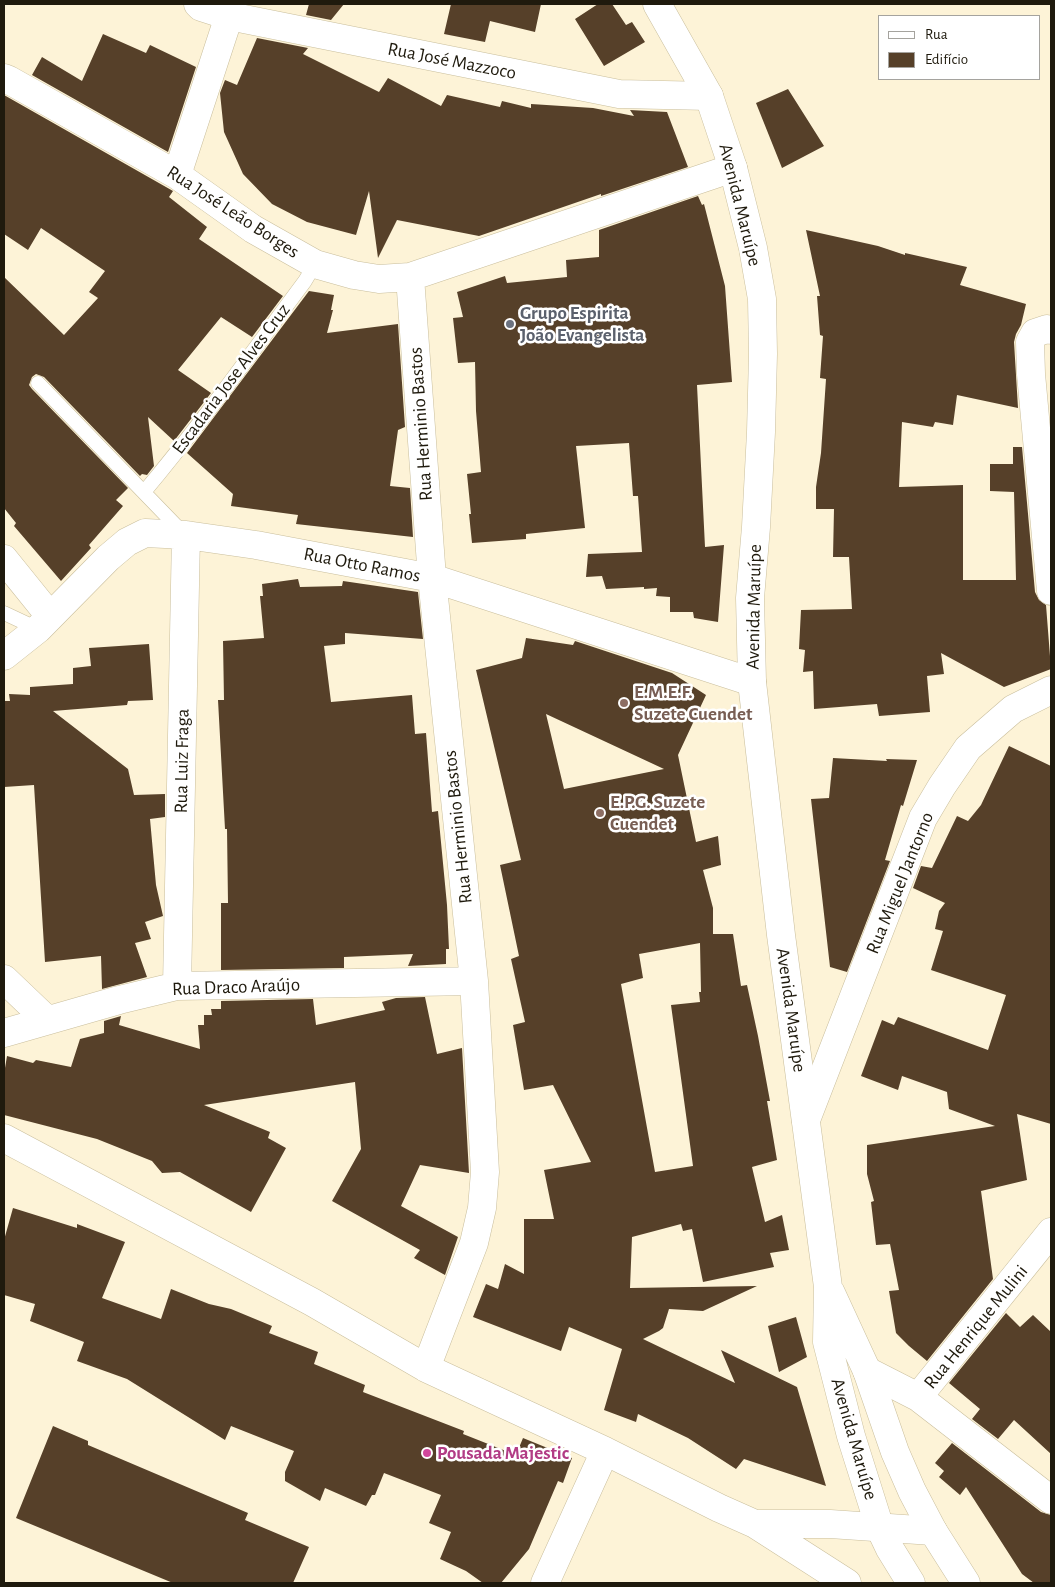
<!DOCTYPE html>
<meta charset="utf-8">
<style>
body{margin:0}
#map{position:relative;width:1055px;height:1587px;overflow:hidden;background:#fdf3d7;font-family:"Alegreya Sans",sans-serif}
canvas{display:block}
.frame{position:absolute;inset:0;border:5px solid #1f1a0d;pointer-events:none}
.legend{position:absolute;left:878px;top:15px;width:162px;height:65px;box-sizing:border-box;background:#fff;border:1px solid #a5a39e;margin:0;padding:6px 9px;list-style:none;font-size:15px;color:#1f1a0d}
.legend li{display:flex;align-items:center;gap:10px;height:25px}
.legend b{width:25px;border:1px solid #a5a39e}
</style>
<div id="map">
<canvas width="1055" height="1587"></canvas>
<div class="frame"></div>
<ul class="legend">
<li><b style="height:6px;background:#fff"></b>Rua</li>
<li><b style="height:14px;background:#564029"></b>Edifício</li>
</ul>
</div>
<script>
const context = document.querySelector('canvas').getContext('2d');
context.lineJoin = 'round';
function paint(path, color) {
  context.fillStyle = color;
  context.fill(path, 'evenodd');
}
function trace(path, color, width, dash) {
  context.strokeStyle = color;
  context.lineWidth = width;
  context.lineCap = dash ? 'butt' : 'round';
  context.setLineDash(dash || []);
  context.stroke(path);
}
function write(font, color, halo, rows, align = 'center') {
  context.font = font + ' "Alegreya Sans",sans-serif';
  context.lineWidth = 5;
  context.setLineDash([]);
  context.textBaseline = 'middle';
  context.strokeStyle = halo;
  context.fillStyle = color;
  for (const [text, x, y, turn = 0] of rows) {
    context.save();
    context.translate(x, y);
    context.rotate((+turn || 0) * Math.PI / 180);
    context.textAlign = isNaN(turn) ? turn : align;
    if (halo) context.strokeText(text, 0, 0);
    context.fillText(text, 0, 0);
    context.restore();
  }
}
const building = new Path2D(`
 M309 4H344L331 20 306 15Z
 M451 4H541L535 32 490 21 485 42 444 34Z
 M598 4H612L626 25 632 22 645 42 604 66 575 19Z
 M103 34 146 53 150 45 196 67 168 152 32 75 42 57 82 81Z
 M257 38 308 48 303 54 379 92 388 78 441 106 447 95 500 107 502 101 531 108V104L593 108 634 116 630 110 667 112 688 167 601 196V194L479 236 397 220 378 258 369 191 356 235 307 222 272 204 243 174 224 132 220 93 225 80 237 85Z
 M788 89 824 146 782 168 756 103Z
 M4 95 173 191 169 197 207 227 199 239 283 296 252 337 221 317 178 370 211 393 174 441 148 417 154 466 147 475 142 474 140 476 44 377 36 374 32 377 29 385 32 389 128 488 116 500 123 506 89 545 91 548 61 581 14 526 16 523 4 508V277L64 335 98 298 89 292 105 271 41 228 28 250 4 234Z
 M698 196 702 205 704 204 725 286 732 382 697 385 705 547 724 545 718 622 694 618 693 612H670V597L656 596 657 588 644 589V587L606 589 602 576 586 577 588 554 642 552 638 496H633L629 443 576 446 585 528 526 534V539L472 543 469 514H471L467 474 481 472 476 411 475 362 458 363 453 318 463 317 457 292 505 276 507 283 567 277 566 260 599 257V230Z
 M806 230 878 246 905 255V253L967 267 960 285 1026 304 1021 325 1016 334 1014 342 1018 408 957 395 953 425 935 422 933 427 902 422 899 487 963 485V580H1016L1014 492 990 491V464H1013V447H1022L1035 592 1039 600 1046 605 1051 669 1004 687 941 653 944 674 927 676 930 712 879 716 877 704 814 709 813 671 803 672 805 650 799 649 801 610 852 609 849 557H833L834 509H816V487L821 453 826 379 820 378 823 336 820 335 817 296H820Z
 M309 291 334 295 331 310H333L327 333 398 324 405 427 398 430 390 486 410 488 413 537 296 524 298 515 231 506 233 494 187 453Z
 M298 579 300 587 342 586 343 581 418 592 423 639 345 633V644L324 646 331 702 412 695 415 734 426 733 432 812 438 811 447 905 449 949H446V964L408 966 413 954 344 957V968L221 970V903H228L227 829H225L218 700H224L223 641 264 638 260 596H263L262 584Z
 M526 638 573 645 575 641 672 673 706 695 678 755 696 842 718 836 721 865 703 870 713 908V934H733L741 986 747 985 758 1036 770 1101H767L777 1160 752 1167 765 1222 782 1215 789 1250 770 1253 774 1267 703 1282 692 1229 683 1231 681 1224 632 1237 630 1288 757 1286 703 1311 669 1309 663 1328 659 1331 643 1339 735 1383 721 1350 797 1387 826 1486 744 1459 736 1469 688 1438 638 1414 636 1422 604 1410 622 1349 569 1327 561 1351 473 1317 486 1284 498 1289 505 1264 524 1274V1219H554L544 1170 591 1162 553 1085 524 1090 513 1025 525 1022 511 959 519 956 500 865 521 860 476 670 522 658ZM546 714 664 769 564 789ZM700 943 701 992H699L700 1002 671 1005 693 1166 655 1172 621 984 643 978 639 954Z
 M149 644 153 700 128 701 127 705 53 711 128 769 134 795 165 794V817L150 819 156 885 163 916 145 922 151 939 135 943 147 977 102 989 101 956 45 962 34 785 4 787V701H10L9 694 30 695V687L73 684V668L91 666 89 648Z
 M1009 746 1051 766V1124L1017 1114 1027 1180 981 1191 993 1279 927 1361 909 1346 896 1333 889 1291 899 1290 890 1244 876 1245 871 1202 874 1201 867 1174V1145L995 1126 949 1109 947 1092 902 1076 898 1090 861 1076 882 1020 894 1025 898 1017 988 1050 1006 995 931 970 943 931 935 929 939 911 945 903 913 888 921 866 932 868 957 816 968 821 981 805Z
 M833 758 887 761 886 759 917 760 903 806 901 805 885 860 890 861 847 972 830 967 811 799 829 798Z
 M425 997 437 1054 462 1048 469 1173 420 1165 401 1206 458 1237 445 1275 414 1258 420 1250 332 1201 361 1149 355 1082 204 1105 270 1132 268 1138 286 1148 251 1212 180 1172 162 1173 152 1161 97 1139 4 1115V1074L7 1056 33 1063 36 1060 71 1067 80 1039 104 1033V1021L121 1016 119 1025 200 1049 198 1025H204V1015H212L211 1009H221V1001L313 999 316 1025 385 1010 382 1002 396 998Z
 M13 1208 77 1228V1224L125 1242 102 1298 161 1319 171 1289 209 1304 231 1309 272 1326 269 1333 318 1352 314 1364 365 1385 363 1392 464 1431 463 1434 516 1455 523 1438 572 1458 563 1483 558 1481 529 1549 501 1583H483L466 1571 440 1559 451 1532 429 1523 441 1495 384 1473 375 1495H372L366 1506 325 1488 320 1501 285 1481V1472L294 1451 231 1426 225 1440 127 1379 77 1361 84 1342 30 1321 35 1304 4 1295V1240Z
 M1006 1313 1020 1327 1033 1315 1051 1332V1454L1014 1420 998 1439 972 1419 980 1409 949 1383Z
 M796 1317 807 1357 779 1372 768 1326Z
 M53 1426 88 1441V1445L248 1513 245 1520 309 1547 293 1583H173L16 1518Z
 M952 1443 1041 1512 1051 1515V1583H1034L1022 1574 966 1487 960 1495 939 1477 944 1471 935 1463Z`);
const service = new Path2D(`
 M38 383 185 535
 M144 492C201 424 252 352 305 281L315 264
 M4 613 38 629`);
const minor = new Path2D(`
 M198 4 201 7 229 16 619 94 709 96
 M4 78 9 80 177 175 253 229 315 264 354 275 379 279 410 277 733 168
 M177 175 229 16
 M410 277 432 578 474 981 485 1172 482 1208 474 1243 426 1368
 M1051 330 1047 329 1035 333 1030 342 1031 374 1051 591
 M4 559 50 616
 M4 656 38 629 108 558 127 542 145 533 186 535 256 545 432 578 752 682
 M4 979 47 1020
 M177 986 186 535
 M4 1033 119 1000 177 986 474 981
 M806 1120 923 818 942 786 968 748 1013 709 1051 690
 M4 1138 312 1302 426 1368 605 1451 719 1508 755 1524 847 1583
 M867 1371 918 1397 1051 1500
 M918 1397 1051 1232
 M755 1524H830L933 1531
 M545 1583 605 1451`);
const secondary = new Path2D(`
 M657 4 709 96 733 168 753 248 762 299 763 354 761 432 756 527 750 598 752 682 781 935 828 1287 827 1342 851 1436 880 1528 890 1549 911 1583
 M831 1293 867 1371 895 1452 912 1491 933 1531 966 1583`);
const markers = [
 [510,324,5,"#6b7280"],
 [624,703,5,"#8d6e63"],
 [600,813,5,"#8d6e63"],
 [427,1453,5,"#d1479c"]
];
const streetNames = [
 ["Rua José Mazzoco",452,61,11],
 ["Avenida Maruípe",740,205,76],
 ["Rua José Leão Borges",233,212,33],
 ["Escadaria Jose Alves Cruz",231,379,-53],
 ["Rua Herminio Bastos",421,424,-94],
 ["Rua Otto Ramos",362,565,11],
 ["Avenida Maruípe",754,607,-89],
 ["Rua Luiz Fraga",182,761,-89],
 ["Rua Herminio Bastos",458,827,-96],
 ["Rua Miguel Jantorno",900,883,-68],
 ["Rua Draco Araújo",236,987,-2],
 ["Avenida Maruípe",791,1010,82],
 ["Rua Henrique Mulini",976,1327,-51],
 ["Avenida Maruípe",854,1439,74]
];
const worshipNames = [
 ["Grupo Espirita",520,313],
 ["João Evangelista",520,335]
];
const educationNames = [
 ["E.M.E.F.",634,692],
 ["Suzete Cuendet",634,714],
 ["E.P.G. Suzete",610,802],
 ["Cuendet",610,824]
];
const hotelNames = [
 ["Pousada Majestic",437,1453]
];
paint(building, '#564029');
trace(service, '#c9be9c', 15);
trace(minor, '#c9be9c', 29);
trace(secondary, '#c9be9c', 29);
trace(service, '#fff', 14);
trace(minor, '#fff', 28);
trace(secondary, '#fff', 28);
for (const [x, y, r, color] of markers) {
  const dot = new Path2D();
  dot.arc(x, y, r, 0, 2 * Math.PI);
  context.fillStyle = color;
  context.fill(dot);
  trace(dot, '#fff', 2);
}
write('19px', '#1f1a0d', '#fff', streetNames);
write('bold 19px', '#5b616d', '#fff', worshipNames, 'left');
write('bold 19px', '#785e54', '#fff', educationNames, 'left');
write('bold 19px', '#b23c85', '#fff', hotelNames, 'left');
</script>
